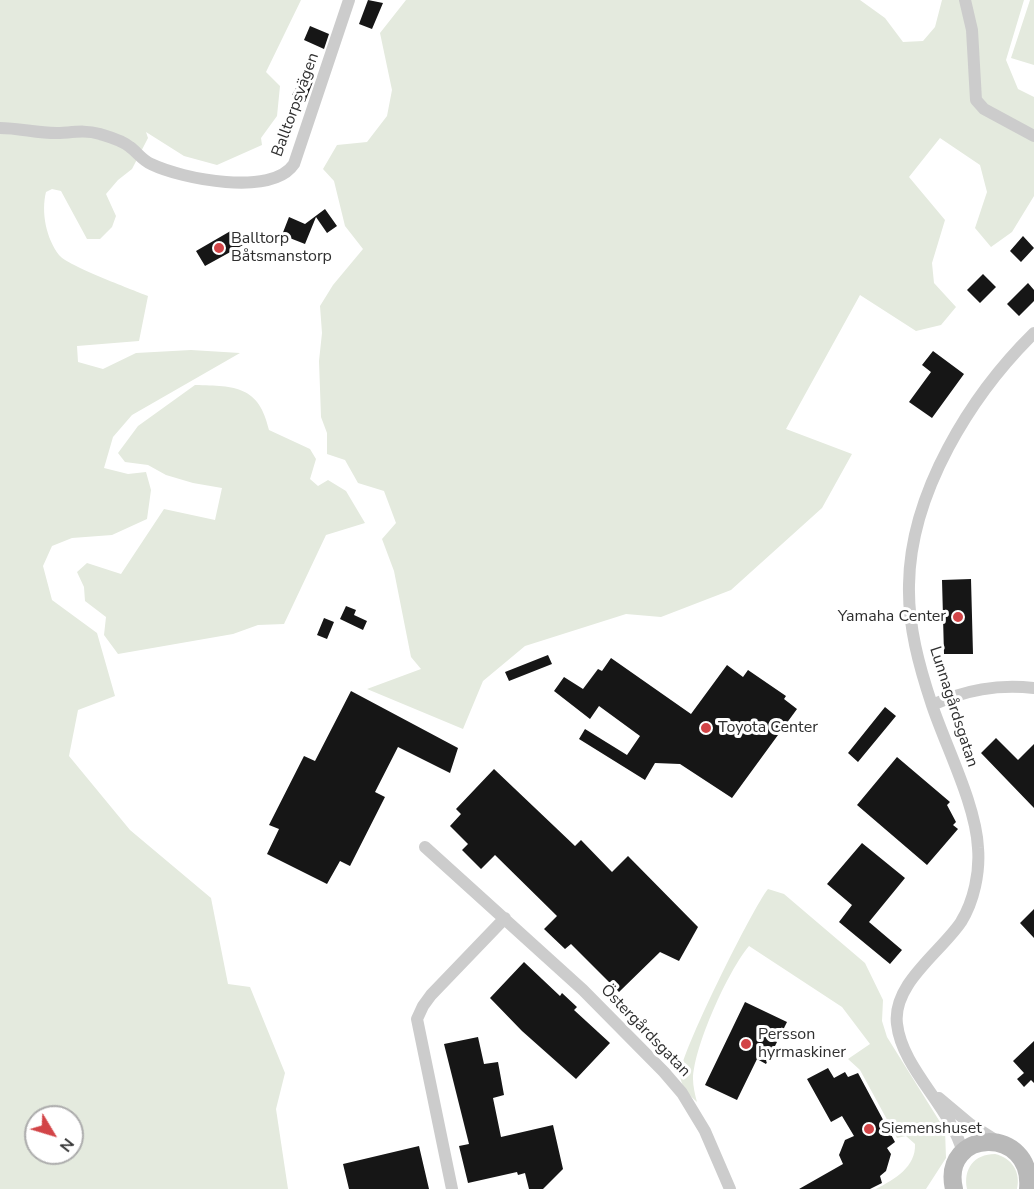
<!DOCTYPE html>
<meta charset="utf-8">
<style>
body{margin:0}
#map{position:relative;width:1034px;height:1189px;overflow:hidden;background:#fff;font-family:"Nunito Sans",sans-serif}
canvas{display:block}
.north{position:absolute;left:24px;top:1105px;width:60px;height:60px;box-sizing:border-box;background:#fff;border:2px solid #acacac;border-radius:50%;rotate:128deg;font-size:16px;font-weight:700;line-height:24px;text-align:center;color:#2f2f2f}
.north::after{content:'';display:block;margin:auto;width:21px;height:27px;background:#d24447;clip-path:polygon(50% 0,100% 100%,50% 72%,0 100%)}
</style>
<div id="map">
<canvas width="1034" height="1189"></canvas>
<div class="north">N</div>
</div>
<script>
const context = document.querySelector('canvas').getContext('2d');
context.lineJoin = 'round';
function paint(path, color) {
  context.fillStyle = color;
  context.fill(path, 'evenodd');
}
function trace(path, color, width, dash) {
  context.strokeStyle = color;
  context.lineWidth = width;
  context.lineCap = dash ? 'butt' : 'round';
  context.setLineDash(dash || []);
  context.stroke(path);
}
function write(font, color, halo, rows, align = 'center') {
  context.font = font + ' "Nunito Sans",sans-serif';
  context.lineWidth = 6;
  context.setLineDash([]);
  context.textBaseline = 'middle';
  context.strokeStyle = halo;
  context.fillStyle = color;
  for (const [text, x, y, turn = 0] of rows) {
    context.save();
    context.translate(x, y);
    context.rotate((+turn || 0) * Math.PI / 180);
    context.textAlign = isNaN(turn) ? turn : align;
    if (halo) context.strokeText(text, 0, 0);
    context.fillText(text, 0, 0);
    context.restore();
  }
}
const green = new Path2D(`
 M0 0H301L266 72 280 86 277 116 261 138 262 145 217 165 184 156 146 132 148 138 132 169 118 180 106 194 116 216 112 227 100 239H87L61 191 52 189 46 192C41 212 46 238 59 255 68 266 131 289 148 296L139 341 77 346 78 362 103 369 136 353 191 350 240 353 132 415 113 437 104 468 128 474 146 472 151 490 147 519 112 535 72 538 52 546 43 566 52 600 97 633 115 696 78 710 69 756 130 830 211 898 228 984 250 987 285 1073 276 1109 288 1189H0ZM36 1117H72V1153H36Z
 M406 0H860L885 18 903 42 923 41 935 27 942 0H1024L1006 60 1018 89 1034 97V196L1012 232 991 247 975 228 987 192 980 165 940 138 909 177 945 220 932 263 934 283 956 307 941 325 916 331 860 295 786 429 852 454 822 508 731 590 661 617 626 614 525 646 483 681 463 729 367 689 421 669 411 657 394 571 382 539 396 523 384 491 358 483 345 460 327 454V433L321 417 319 361 322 333 320 306 333 285 363 249 345 226 334 181 323 169 337 145 367 142 387 116 392 90 380 33Z
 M1030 0H1034V65L1011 58Z
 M195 385C236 386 259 386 269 430L310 449 316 459 310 479 318 486 328 480 346 491 365 523 326 535 284 624 258 625 233 634 118 654 104 635 106 617 85 601 84 587 77 572 87 563 121 574 164 509 215 520 222 488 193 483 166 475 148 465 125 462 118 453 138 426Z
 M768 889 784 894 865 963 883 1000 882 1021 887 1037 945 1130 946 1158 926 1189H876C895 1179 916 1167 915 1144L906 1136 897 1138 860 1070 848 1059 870 1044 842 1007 749 946C728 971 694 1046 693 1079 693 1086 695 1095 697 1102 689 1095 681 1087 680 1075 679 1056 753 907 768 889Z
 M995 1154C1012 1158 1021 1172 1017 1189H967C963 1169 974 1154 995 1154Z`);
const building = new Path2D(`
 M368 0 383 3 372 29 359 24Z
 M310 26 329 34 324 49 304 40Z
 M304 74 314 79 305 102 292 95Z
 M325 209 337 226 327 233 316 217 305 244 282 235 289 217 305 224Z
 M234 229 243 245 205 266 196 251Z
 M1023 236 1034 248 1021 262 1010 251Z
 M983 274 996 287 980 303 967 290Z
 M1028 283 1034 290V301L1019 316 1007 304Z
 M933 351 964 374 932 418 909 402 931 372 922 365Z
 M971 579 973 654H944L942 580Z
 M346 606 356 610 354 615 367 621 363 630 340 619Z
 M324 618 334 622 327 639 317 635Z
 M548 655 552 664 509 681 505 672Z
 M611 658 691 714 727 665 743 677 748 670 786 696 784 699 797 709 732 798 680 764 655 763 645 780 579 739 585 729 627 755 640 736 599 706 590 719 554 691 564 677 583 689 598 669 602 671Z
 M351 691 458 748 450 773 398 747 375 792 385 797 350 866 340 861 327 884 267 854 279 829 269 825 304 756 315 761Z
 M885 707 896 716 858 762 848 753Z
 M996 738 1018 760 1034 744V808L981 753Z
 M897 757 950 802 947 805 956 822 953 825 958 829 927 865 857 805Z
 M494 769 575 846 581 840 612 872 628 856 698 927 679 961 660 952 619 992 571 944 565 949 544 929 557 916 495 855 481 869 462 850 468 844 450 826 461 814 456 809Z
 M862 843 905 878 869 922 902 950 890 964 839 922 852 905 827 884Z
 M1034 909V938L1020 923Z
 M524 962 560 996 562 993 577 1007 574 1010 610 1043 576 1079 522 1031 490 998Z
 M745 1002 787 1022 766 1064 757 1059 737 1100 705 1085Z
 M478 1037 484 1064 498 1062 504 1095 493 1098 501 1137 553 1125 563 1169 543 1189H529L525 1173 518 1175 517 1172 468 1183 459 1146 469 1144 444 1044Z
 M1034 1041V1083L1031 1080 1024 1087 1017 1079 1024 1073 1013 1061Z
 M828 1068 834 1078 845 1072 848 1077 858 1073 895 1142 887 1148 891 1154 886 1171 880 1176 882 1183 870 1189H799L843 1164 839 1155 845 1140 854 1136 842 1116 831 1122 807 1079Z
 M419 1146 429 1189H349L343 1164Z`);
const minor = new Path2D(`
 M965 0 972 30 976 100 984 109 1034 136
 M0 128C20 128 40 134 60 133 75 132 85 130 100 134 110 137 122 140 130 147 137 152 142 160 151 164 182 179 272 197 294 164L349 0
 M932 705C966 690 997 684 1034 688
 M425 847 583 990 664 1072 682 1093 705 1131 730 1189
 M939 1098 970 1124 997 1141
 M963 1153C951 1107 902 1069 897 1024 892 984 941 952 961 922 974 901 980 872 978 848 976 805 946 747 932 705 919 666 908 626 909 585 910 493 971 395 1034 333
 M452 1189 417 1019 423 1006 431 995 505 918`);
const secondary = new Path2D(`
 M954 1189C940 1128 1034 1125 1028 1189`);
const markers = [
 [219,248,6,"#d24447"],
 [958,617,6,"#d24447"],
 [706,728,6,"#d24447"],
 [746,1044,6,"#d24447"],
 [869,1129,6,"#d24447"]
];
const streetNames = [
 ["Balltorpsvägen",296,105,-70],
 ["Lunnagårdsgatan",953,707,72],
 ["Östergårdsgatan",645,1031,46]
];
const poiNames = [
 ["Balltorp",231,239],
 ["Båtsmanstorp",231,257],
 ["Yamaha Center",946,617,"right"],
 ["Toyota Center",718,728],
 ["Persson",758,1035],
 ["hyrmaskiner",758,1053],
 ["Siemenshuset",881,1129]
];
paint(green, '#e4eade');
paint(building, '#161616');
trace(minor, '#ccc', 12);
trace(secondary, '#b9b9b9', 18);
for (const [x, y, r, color] of markers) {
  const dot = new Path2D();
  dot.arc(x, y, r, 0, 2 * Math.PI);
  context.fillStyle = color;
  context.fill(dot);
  trace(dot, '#fff', 2);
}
write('16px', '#2f2f2f', '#fff', streetNames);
write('16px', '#2f2f2f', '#fff', poiNames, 'left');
</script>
